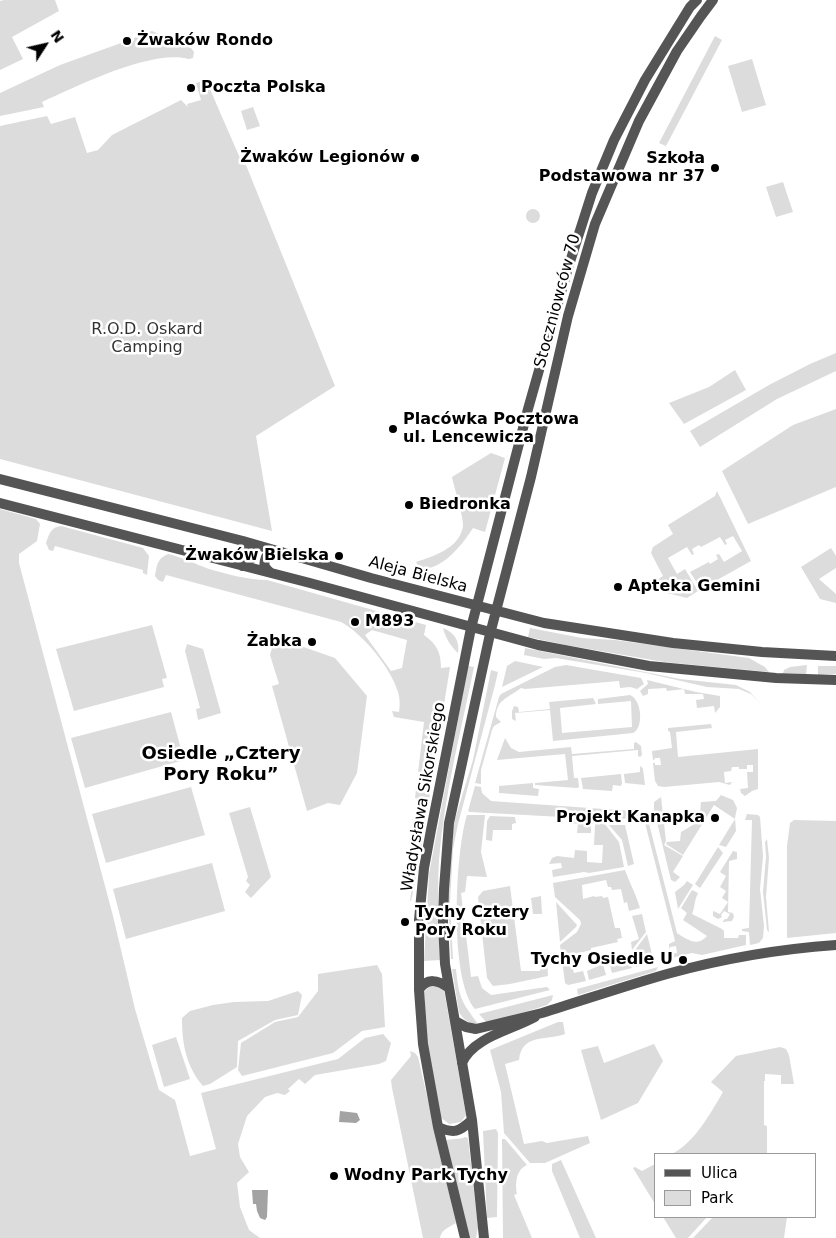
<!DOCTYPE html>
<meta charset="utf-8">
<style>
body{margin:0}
#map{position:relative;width:836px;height:1238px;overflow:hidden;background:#fff;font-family:"DejaVu Sans",sans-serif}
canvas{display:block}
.legend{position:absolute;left:654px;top:1153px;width:162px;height:65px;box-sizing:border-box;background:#fff;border:1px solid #999;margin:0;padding:6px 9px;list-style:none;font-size:15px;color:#000}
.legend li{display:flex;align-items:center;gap:10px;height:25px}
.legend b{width:25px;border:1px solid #999}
.north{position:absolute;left:20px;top:20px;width:50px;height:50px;-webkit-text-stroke:4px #fff;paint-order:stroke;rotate:55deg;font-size:14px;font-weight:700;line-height:20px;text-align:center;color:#000}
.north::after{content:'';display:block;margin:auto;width:18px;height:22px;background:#000;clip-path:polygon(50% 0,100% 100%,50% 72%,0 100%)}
</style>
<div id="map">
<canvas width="836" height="1238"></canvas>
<ul class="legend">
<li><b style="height:6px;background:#555"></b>Ulica</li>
<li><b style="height:14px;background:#dcdcdc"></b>Park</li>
</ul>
<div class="north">N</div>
</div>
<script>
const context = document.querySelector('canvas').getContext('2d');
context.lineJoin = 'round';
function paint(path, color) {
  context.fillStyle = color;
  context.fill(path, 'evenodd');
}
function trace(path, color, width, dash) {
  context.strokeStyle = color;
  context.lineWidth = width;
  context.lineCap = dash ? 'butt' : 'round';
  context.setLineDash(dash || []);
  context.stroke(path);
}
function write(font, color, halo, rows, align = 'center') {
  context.font = font + ' "DejaVu Sans",sans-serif';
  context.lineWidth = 5;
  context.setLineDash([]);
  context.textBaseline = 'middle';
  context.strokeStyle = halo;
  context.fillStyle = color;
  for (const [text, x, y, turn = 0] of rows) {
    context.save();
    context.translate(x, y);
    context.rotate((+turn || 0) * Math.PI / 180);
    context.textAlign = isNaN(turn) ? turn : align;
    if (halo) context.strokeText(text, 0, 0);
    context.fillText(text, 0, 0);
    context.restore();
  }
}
const green = new Path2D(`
 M4 0H55L59 11 12 37 23 59 0 70V1Z
 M152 31 191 48 194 52 193 58 189 59C151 49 78 86 42 102L44 107 0 116V93L60 65 121 43V45L134 41V38Z
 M715 36 722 40 666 146 659 143Z
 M752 59 766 105 742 112 728 66Z
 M206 80 243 165H246L335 386 256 436 272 531 0 459V126L47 116 51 124 75 117 87 153 98 150 112 135 181 100 188 107 187 104 201 100 196 83Z
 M253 107 260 126 247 130 241 111Z
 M783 182 793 212 776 217 766 187Z
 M526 216a7 7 0 1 1 14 0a7 7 0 1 1-14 0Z
 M836 353V371L777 399 700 447 690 431 769 385 810 364Z
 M735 370 746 390 684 424 669 403 709 387Z
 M836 409V487L748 524 722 471 793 425Z
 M491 453 505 458 485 532 473 528C462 545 443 570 420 569L416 562C434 556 460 548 463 526 464 518 454 487 452 477Z
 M717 491 751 561 701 589 690 572 709 562 710 564 718 559 716 555 719 554 724 562 742 551 733 536 725 540 727 544 725 545 720 537 701 547 699 545 692 549 694 554 692 555 687 547 668 558 677 574 685 569 698 591 687 598 667 593 658 579 663 576 651 553 653 547 673 534 668 525 715 496Z
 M0 509 36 519 40 524 37 541 19 554V563L113 916 135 1009 159 1090 175 1100 190 1156 216 1149 201 1093 338 1059 365 1038 383 1034 391 1043 386 1061 379 1064 315 1075 305 1084 299 1079 288 1089 290 1091 285 1095 277 1093 265 1097 247 1116 238 1144 240 1157 249 1172 237 1183 240 1207 249 1230 260 1238H0Z
 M61 526 143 548 149 556 147 575 143 573V570L55 546 53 551 49 550 46 543C49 534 51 527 61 526Z
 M831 548 836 556V568L819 579 836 594V603L820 599 801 567Z
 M168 554C182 557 195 564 209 569 227 574 248 580 267 580L426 625 424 635C437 644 441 653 441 668L450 667 418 869 411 901H410L424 800 415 798 424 722 394 717 392 711 399 712C400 705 400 699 398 692 391 668 363 634 341 622L166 575 163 582 158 580 155 576C157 565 157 559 168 554ZM372 630 407 640 402 668 391 671 365 635Z
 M152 625 167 678 162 679 164 687 74 711 56 649Z
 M443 628C454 632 460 641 458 653 451 647 445 637 443 628Z
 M530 628 582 638 615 640 749 658 765 667 769 672 664 662 566 645 528 637Z
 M275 637 335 658 367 696 357 773 340 805 328 803 307 811 272 686 279 684 270 655Z
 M187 644 203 649 221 713 198 720 196 709 200 708 185 651Z
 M525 648 680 679 736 685 750 692 761 705 751 694 739 689 707 687 646 673 556 658 544 659 524 655Z
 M515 661 543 667 502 687 507 666Z
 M566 665 641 678 644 684 637 689 630 687 620 688 619 681 525 689 521 688C510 697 496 699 496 717L501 722 494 726 492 730 481 770V784L475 783 499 697 501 694 555 667Z
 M807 665 806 674 783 673 784 670 790 667Z
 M468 666 474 667C461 731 444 795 439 860 437 893 439 926 440 960L424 961 429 874Z
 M818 666H836V674L818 675Z
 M491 670 498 672 495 685 458 824 453 849 450 902 453 959H451L448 897 453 832 455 819 473 760Z
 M647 680 696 692 720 696V707L715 713 714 706 697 708 696 700 704 699 703 694H685L684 689 667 691 666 688 648 689V694L643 696 640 691 648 684Z
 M630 695C642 700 644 728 633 733L553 741 550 710 515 713 516 721 512 719V711L514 706 518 707 519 712 550 709 549 702 593 698 596 704 560 708 562 733 632 727 631 701 598 704V699Z
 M171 712 184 760 85 788 71 738Z
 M711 724 712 728 676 732 678 757 758 749V789L752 791 745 796 741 793 740 789 748 788 747 772H753V765H747V769H739V767H732L731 771 724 772 725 783 732 782 730 785 719 782 664 787 658 786 655 781 653 763H655V765H661L660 758H655L654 760H653L652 751 672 748 670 732 668 731V728Z
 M505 738 511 748 519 752 571 747 572 754 634 749V743L636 742 641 746 642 755 640 757 638 756V750L572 756 574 778H578L579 787 577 788 535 785V783L568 780 565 754 497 760Z
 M641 766 643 769 645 785 625 783 624 774 640 772V767Z
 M621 774 622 783 621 786 613 785 612 791 583 789 581 778Z
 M533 783V788L539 789 538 796 499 793V786Z
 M475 786 481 787 482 793 491 801 646 812 677 933C688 940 697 947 707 936L683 920 687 913 681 908 692 890 698 893C694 901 695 907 692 914L722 929 724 931V938H738L739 935H746V945L702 955 692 953 667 959 668 953 671 952 672 954 677 953 676 946 670 947 669 950V944L675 941 643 815 617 820 470 812 468 811Z
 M191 787 205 835 106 863 92 814Z
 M721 795 733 800 737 808 735 818 736 831 726 847 719 845 735 819 714 805 683 855 666 844 667 842 680 841 681 832 693 825 700 813 701 802 716 801Z
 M661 797 666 841 664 845 683 856 673 872 680 877 675 882 671 880 654 810V802Z
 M250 807 271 877 251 898 245 892 250 885 246 881 248 877 229 813Z
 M747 814 758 815 760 817 763 856 760 889 764 926 763 938 759 943 750 945 749 932 742 931V929L749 928 752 820H745Z
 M467 815H485L481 852 487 877 467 876 465 892 461 893 471 977 478 976 482 988 491 995 547 987 550 990 475 1009C449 979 455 853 467 815Z
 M490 816 515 817 516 823 512 824V830H493L492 841 486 840 487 821Z
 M794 820 836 821V933L787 938V846L790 823Z
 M572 821 591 823V833H577L578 824 572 823Z
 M597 823H604L619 842 624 867 589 873 584 872 553 877 552 870 562 868 561 863 549 864 552 858 557 856 574 858 575 850 587 851V862L602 863 603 845H594L595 825Z
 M609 825H625L634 864 628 866 622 840Z
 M767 839 769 858 766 897 769 932 767 930 763 892 766 857 765 842Z
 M718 847 723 853 700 888 695 884Z
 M733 851 737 852V859L729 861 728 912 733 913 734 917 732 921 722 922 725 919H727L730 914 724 911 721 915 722 917 718 919 713 916V911L720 914 728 902 722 898 726 891 720 887 726 876 720 872Z
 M212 863 225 911 126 939 113 889Z
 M625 870C630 884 636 894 640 908L629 911 627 902 624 903 621 889 612 890 611 887H608L606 880 582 885 583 899 594 896 595 897 602 896 603 898 608 897 615 928H620L622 938 617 939 618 942 591 948V950L572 955 573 962 571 963 574 973 583 971 586 981 568 985 565 983 560 945 577 932 581 924 580 920 555 897 553 883Z
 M687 881 693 885 678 909 675 892 684 885Z
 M510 886 521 971H540V962L547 961 548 976 510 984 493 986 487 978 478 897 483 891Z
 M541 896 542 914H533L531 898Z
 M556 902 577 925 576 927 560 942Z
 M642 914 646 932 632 950 631 942 639 939 632 916Z
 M647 934 654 962 636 967 632 954Z
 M628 955 632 968 612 973 609 962Z
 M603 964 606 975 589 980 587 971Z
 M377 965 382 974 385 1027 362 1031 333 1053 242 1076 238 1070 241 1043 275 1022 298 1017 318 991V974Z
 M658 967 656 971 578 995 577 989Z
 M452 969H456C459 998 461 1001 478 1024 469 1023 464 1021 459 1012Z
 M437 985 444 990 466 1115 461 1122 449 1124 440 1117 427 1045 424 992 430 986Z
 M298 991 302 995 298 1015 275 1020 238 1041 237 1067 210 1084 203 1086C186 1066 182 1044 182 1018L190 1011 213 1005 234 1002 268 1001Z
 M553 995 552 1000 547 1005 488 1024 479 1014Z
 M558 1022H563L565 1034C546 1041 522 1033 519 1060L505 1064 524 1144 542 1141 547 1143 588 1136 590 1143 545 1163H530L504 1133 501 1092 490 1050Z
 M176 1037 190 1079 164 1087 152 1045Z
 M654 1044 663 1061 638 1103 601 1120 581 1050 598 1046 604 1063Z
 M780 1047 786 1049 789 1055 794 1084H781V1075L765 1074V1081H764V1125L767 1126V1154H672C695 1142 710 1114 723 1092L711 1082 736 1056Z
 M410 1051 415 1053 418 1057 456 1223C449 1227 441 1230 440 1238H423L392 1088 391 1080 411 1056Z
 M496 1129 498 1133 497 1217 487 1218 483 1131Z
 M465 1137 468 1138 478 1227 476 1238H470L445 1141C452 1138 459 1140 465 1137Z
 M502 1139H505L527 1165C516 1170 515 1183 517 1194L514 1195 532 1238H503Z
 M561 1160 596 1238H580L552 1171V1164Z
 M655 1164V1204L633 1168 635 1167 642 1171Z
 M663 1217H707L688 1238H676Z
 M713 1217H787L784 1238H693Z`);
const water = new Path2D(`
 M340 1111 357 1113 360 1120 356 1123 339 1122Z
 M252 1190H268L267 1217 265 1220 260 1218 257 1211 256 1204H253Z`);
const minor = new Path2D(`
 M0 479 243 541 371 578 544 623 673 643 762 652 836 656
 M0 503 310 583 538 645 649 666 776 678 836 680
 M242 566 252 558V551L243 541
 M271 573C264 568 263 565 266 557L271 554 282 552
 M419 990C427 977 438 980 449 988
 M455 1021 466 1027 476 1029 542 1013C584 1000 625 986 667 974 721 959 779 949 836 945
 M462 1063C473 1037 512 1030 535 1017
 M438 1127C454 1134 459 1132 472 1120
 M465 1238 438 1127 423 1044 419 990V920L424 868 431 830 471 628 528 409 568 268 592 193 614 140 645 80 690 7 697 0
 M484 1238 472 1120 445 964 443 922 444 889 449 823 490 634 531 477 568 316 595 224 639 121 677 51 701 16 713 0`);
const markers = [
 [127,41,5,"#000"],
 [191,88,5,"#000"],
 [415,158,5,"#000"],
 [715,168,5,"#000"],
 [393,429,5,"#000"],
 [409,505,5,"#000"],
 [339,556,5,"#000"],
 [618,587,5,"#000"],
 [355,622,5,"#000"],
 [312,642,5,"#000"],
 [715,818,5,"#000"],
 [405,922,5,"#000"],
 [683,960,5,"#000"],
 [334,1176,5,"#000"]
];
const poiNames = [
 ["Żwaków Rondo",137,41],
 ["Poczta Polska",201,88],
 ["Żwaków Legionów",405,158,"right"],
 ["Szkoła",705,159,"right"],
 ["Podstawowa nr 37",705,177,"right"],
 ["Placówka Pocztowa",403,420],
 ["ul. Lencewicza",403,438],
 ["Biedronka",419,505],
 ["Żwaków Bielska",329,556,"right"],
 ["Apteka Gemini",628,587],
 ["M893",365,622],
 ["Żabka",302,642,"right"],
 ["Projekt Kanapka",705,818,"right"],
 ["Tychy Cztery",415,913],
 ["Pory Roku",415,931],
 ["Tychy Osiedle U",673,960,"right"],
 ["Wodny Park Tychy",344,1176]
];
const streetNames = [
 ["Stoczniowców 70",558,301,-75],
 ["Aleja Bielska",418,575,15],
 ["Władysława Sikorskiego",424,797,-80]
];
const parkNames = [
 ["R.O.D. Oskard",147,330],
 ["Camping",147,348]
];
const neighbourhoodNames = [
 ["Osiedle „Cztery",221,754],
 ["Pory Roku”",221,775]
];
paint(green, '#dcdcdc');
paint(water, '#a3a3a3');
trace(minor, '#555', 10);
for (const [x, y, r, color] of markers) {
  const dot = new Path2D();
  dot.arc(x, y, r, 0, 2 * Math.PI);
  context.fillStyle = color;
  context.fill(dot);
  trace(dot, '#fff', 2);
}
write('bold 16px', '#000', '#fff', poiNames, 'left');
write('16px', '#000', '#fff', streetNames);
write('16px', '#333', '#fff', parkNames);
write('bold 18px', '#000', '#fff', neighbourhoodNames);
</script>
